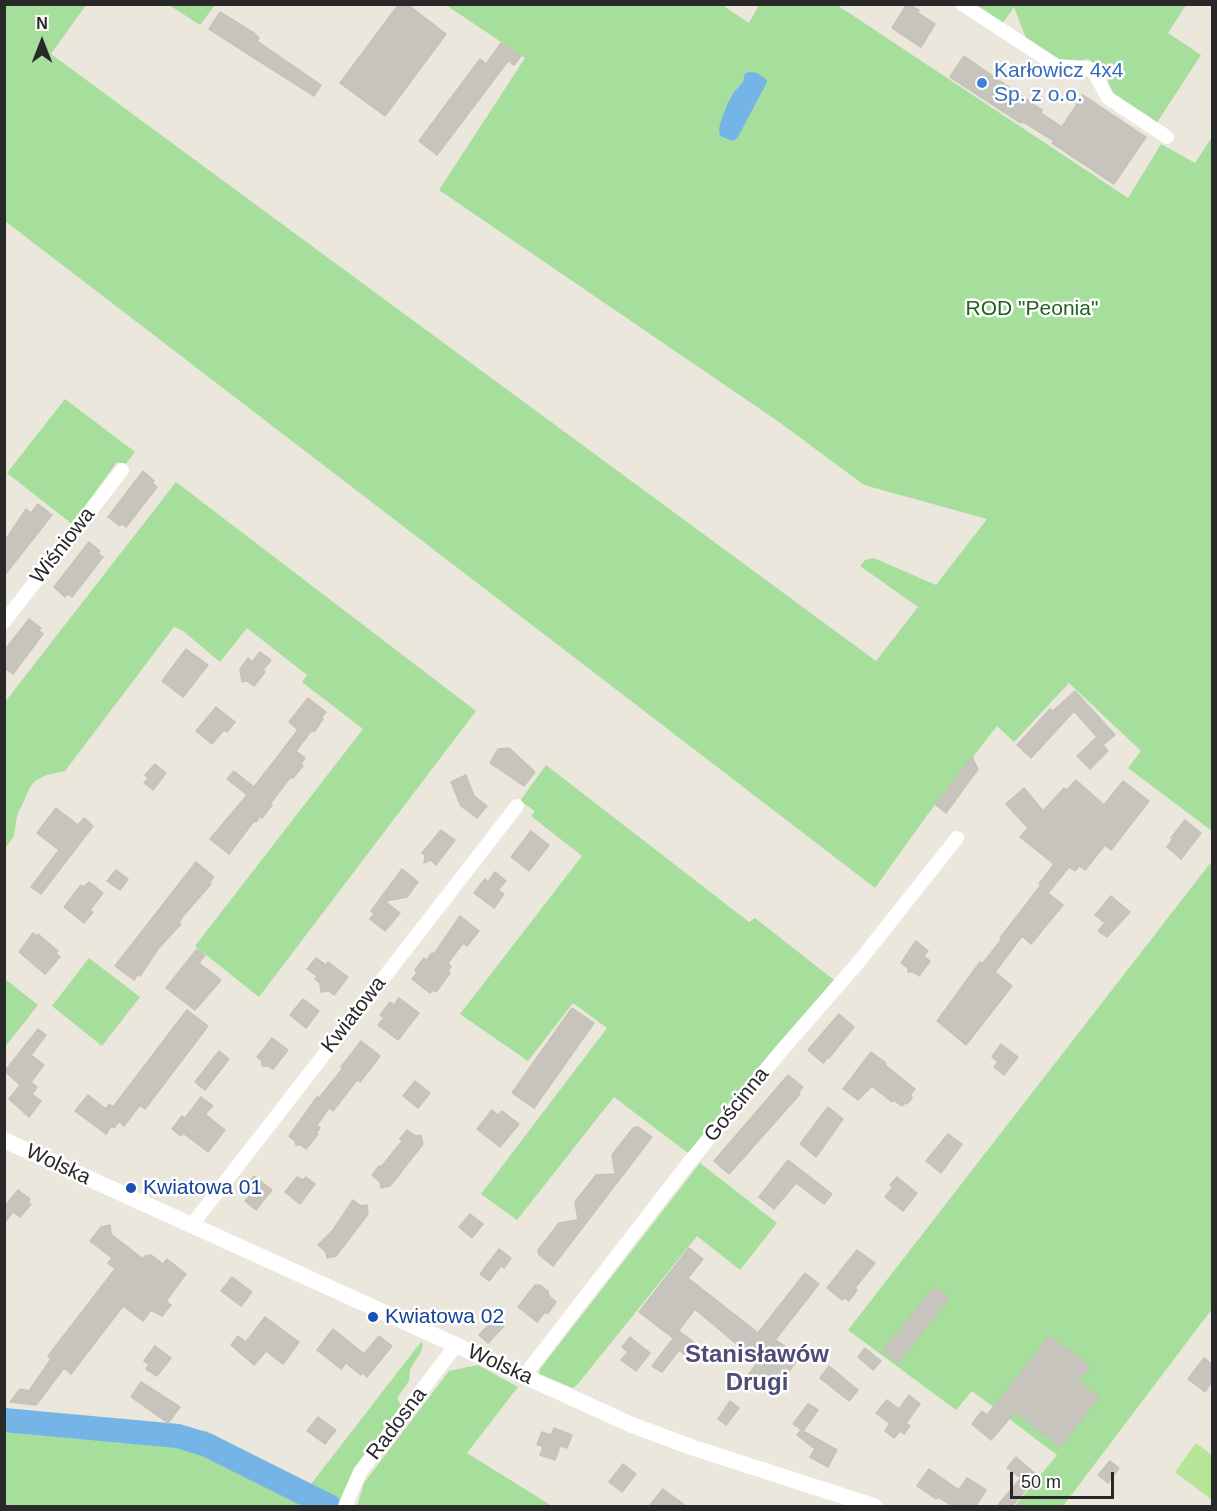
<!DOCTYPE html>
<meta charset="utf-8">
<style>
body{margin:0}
#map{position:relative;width:1217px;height:1511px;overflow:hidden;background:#ebe7dc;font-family:Arial,sans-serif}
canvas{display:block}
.frame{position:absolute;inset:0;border:6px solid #292929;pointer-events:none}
.north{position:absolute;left:12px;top:12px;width:60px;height:60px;-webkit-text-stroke:4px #fff;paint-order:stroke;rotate:0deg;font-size:16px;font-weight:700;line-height:24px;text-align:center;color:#292929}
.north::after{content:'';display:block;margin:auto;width:21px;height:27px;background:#292929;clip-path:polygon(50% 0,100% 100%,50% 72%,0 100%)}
.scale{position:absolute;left:1010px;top:1472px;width:104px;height:27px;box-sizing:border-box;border:3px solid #292929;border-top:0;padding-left:8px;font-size:18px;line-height:21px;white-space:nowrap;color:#292929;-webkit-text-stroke:4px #fff;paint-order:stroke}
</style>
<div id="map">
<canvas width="1217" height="1511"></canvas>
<div class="frame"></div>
<div class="north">N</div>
<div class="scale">50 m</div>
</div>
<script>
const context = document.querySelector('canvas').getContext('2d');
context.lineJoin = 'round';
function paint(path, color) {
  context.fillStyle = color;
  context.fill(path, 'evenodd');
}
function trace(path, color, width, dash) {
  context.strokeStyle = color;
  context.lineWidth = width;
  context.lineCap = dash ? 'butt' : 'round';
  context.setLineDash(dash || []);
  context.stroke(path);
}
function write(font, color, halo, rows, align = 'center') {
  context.font = font + ' Arial,sans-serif';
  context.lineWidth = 5;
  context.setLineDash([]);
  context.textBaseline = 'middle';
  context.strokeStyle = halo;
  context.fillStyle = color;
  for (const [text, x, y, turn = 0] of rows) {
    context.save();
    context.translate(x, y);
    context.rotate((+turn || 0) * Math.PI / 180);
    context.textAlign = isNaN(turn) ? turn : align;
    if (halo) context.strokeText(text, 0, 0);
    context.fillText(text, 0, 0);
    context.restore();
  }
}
const green = new Path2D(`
 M4 5H86L51 54 876 661 918 607 860 566 865 560 874 558 936 585 987 519 864 485 779 422 439 190 525 58 446 5H722L749 23 759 5H837L1128 198 1161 144 1195 163 1212 137V831L1128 768 1141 751 1069 683 1014 742 997 726 928 814 875 888 5 221Z
 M169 5H215L200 25Z
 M973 5H1186L1168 33 1201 55 1156 124 1111 95 1106 70 1088 59 1063 64 1026 38 1014 7 1002 24Z
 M65 399 135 452 125 465 117 462 72 524 7 473Z
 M176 482 476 711 259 997 195 946 363 729 302 682 307 675 247 628 220 662 183 631 174 627 65 771 46 775 35 781 30 787 17 816 14 836 5 849V702Z
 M546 765 749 922 755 918 834 980 688 1153 614 1097 517 1220 481 1194 607 1028 573 1003 528 1061 460 1014 582 856 531 816 535 811 520 801Z
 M1212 861V1309L1063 1506H1015L1057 1455 972 1391 956 1410 848 1330Z
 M89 958 140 997 102 1046 52 1006Z
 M5 979 38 1005 5 1047Z
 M700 1163 777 1223 740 1270 697 1236 577 1385 573 1388 539 1374 540 1369Z
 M421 1342 423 1344 421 1352 410 1369 409 1381 397 1398 403 1409 339 1506H5L4 1412 188 1430 200 1436 204 1430 311 1484Z
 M478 1365 518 1387 467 1453 552 1506H357L364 1483 449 1371Z`);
const pitch = new Path2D(`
 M1196 1443 1212 1455V1500L1175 1472Z`);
const water = new Path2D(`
 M750 72 757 73 767 80V82L738 137 733 141 720 136 719 131 720 124 727 105 734 92 743 82 745 73Z`);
const river = new Path2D(`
 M4 1420 178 1436 207 1445 329 1506`);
const building = new Path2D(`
 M399 4H407L446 34 385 116 340 83Z
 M907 4 919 10 918 13 935 24 921 47 892 28Z
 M220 12 254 33 259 38 257 41 321 85 314 96 209 29Z
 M501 43 521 56 514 65 508 61 437 155 419 141 480 59 486 64Z
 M964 56 1042 110 1041 113 1062 127 1083 95 1146 137 1114 184 1052 143 1054 141 1022 121 1021 123 950 77Z
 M143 471 154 481 152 483 157 487 126 527 122 523 120 526 108 517Z
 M38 504 52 515 4 576V542L26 509 31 513Z
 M89 542 100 551 98 553 103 557 72 597 68 594 65 597 54 587Z
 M29 619 41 628 39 631 43 634 13 674 4 668V651Z
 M186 649 208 665 183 697 162 681Z
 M260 652 271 660 263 670 265 672 254 686 247 681 242 682 240 669 248 658 252 662Z
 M1075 691 1115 735 1103 745 1108 751 1090 769 1077 756 1097 737 1074 711 1031 758 1017 745 1050 709 1053 711Z
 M308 698 326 712 321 718 323 719 314 732 312 730 296 751 305 758 301 764 303 766 293 778 291 777 286 783 270 804 272 805 262 818 260 816 256 822 254 821 229 854 210 839 247 795 227 779 234 771 254 787 298 730 289 722Z
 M216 707 235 722 227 732 224 730 212 744 196 731Z
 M509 748 535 772 524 786 490 763 498 749Z
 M972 757 978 769 946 813 936 805Z
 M155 764 166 773 153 790 144 783 148 778 145 775Z
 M466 775 474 796 487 806 477 818 461 806 451 782Z
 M1076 780 1104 805 1123 781 1149 801 1111 850 1105 845 1085 870 1079 866 1075 871 1069 867 1048 893 1063 905 1031 944 1022 936 995 972 1012 986 966 1045 937 1021 980 962 982 964 1002 939 1000 938 1041 885 1039 884 1054 864 1020 837 1028 828 1006 804 1024 788 1043 811 1064 788 1067 790Z
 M56 808 78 825 84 818 93 826 41 894 31 887 59 850 37 833Z
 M1185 820 1201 833 1181 859 1167 847 1173 839 1171 838Z
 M441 830 455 840 436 865 431 860 424 863 425 855 422 853Z
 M531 831 549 845 529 871 511 857Z
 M196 862 214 877 209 883 211 884 183 916 179 922 181 924 158 949 140 976 138 974 134 980 115 966Z
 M402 869 418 882 407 897 385 901 400 913 385 931 370 919 374 914 371 911Z
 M116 870 128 879 120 890 107 881Z
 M495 872 506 881 498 890 504 894 494 908 474 893 485 879 488 882Z
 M89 882 103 893 90 910 93 912 84 923 64 907 81 885 84 887Z
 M1111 896 1130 912 1107 937 1098 931 1105 923 1095 915Z
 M460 916 479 931 467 946 463 943 448 963 451 967 448 971 450 973 436 992 433 990 430 993 412 979 417 973 415 970 424 958 426 961 432 953 434 954Z
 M33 933 37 936 38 934 58 951 56 953 60 957 45 974 19 952Z
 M916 941 928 951 924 956 930 961 919 976 913 972H908V968L901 963Z
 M197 949 205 955 199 963 221 980 195 1010 166 988Z
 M316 958 326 965 328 962 348 977 334 995 329 991 321 992 320 983 315 979 317 976 307 969Z
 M399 998 419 1013 398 1040 378 1025 384 1018 380 1015 390 1002 394 1005Z
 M303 999 319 1011 306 1028 290 1015Z
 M572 1008 594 1023 534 1108 512 1093Z
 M187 1010 208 1026 145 1109 140 1105 124 1126 119 1121 114 1128 111 1126 106 1134 75 1111 88 1095 106 1109 109 1104 113 1107Z
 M839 1014 854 1027 829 1058 828 1057 823 1063 808 1050Z
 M38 1029 46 1035 31 1055 44 1065 31 1082 37 1087 32 1094 41 1101 29 1117 9 1099 20 1085 5 1071Z
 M272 1038 288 1050 273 1069 268 1066H262V1061L257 1057Z
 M361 1041 380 1056 360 1082 357 1080 333 1111 329 1108 317 1125 320 1128 316 1133 318 1134 306 1149 301 1145H296L295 1141 289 1136 317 1097 319 1098 343 1068 341 1067Z
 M1001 1044 1018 1057 1004 1075 994 1067 998 1062 992 1057Z
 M219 1051 229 1059 205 1090 195 1082Z
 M871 1052 886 1063 885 1065 915 1089 911 1094 912 1098 908 1103 904 1104 902 1106 893 1100 892 1102 872 1086 858 1100 843 1089Z
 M788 1075 803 1087 798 1093 800 1094 729 1174 714 1161Z
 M415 1081 430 1093 418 1108 403 1096Z
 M201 1097 213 1106 205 1114 225 1130 208 1152 183 1133 181 1136 172 1129 182 1116 185 1118Z
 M828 1107 843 1119 816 1157 800 1144Z
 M492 1110 498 1115 502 1111 519 1124 500 1147 477 1129Z
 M638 1127 652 1137 553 1266 539 1255 538 1250 559 1223 578 1220 575 1202 596 1175 615 1174 612 1155 633 1128Z
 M407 1130 416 1136 421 1135 423 1144 390 1186 381 1188 380 1182 372 1175 379 1166 381 1167 402 1141 400 1139Z
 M948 1134 962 1144 941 1173 926 1161Z
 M788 1160 832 1194 824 1204 796 1183 774 1209 759 1197Z
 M254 1176 272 1190 256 1210 245 1201 252 1193 245 1188Z
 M297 1177 303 1180 306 1177 315 1184 300 1204 285 1192Z
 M897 1177 917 1193 903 1211 885 1197 893 1187 890 1185Z
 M18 1190 30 1199 28 1202 31 1204 20 1217 13 1212 4 1223V1207Z
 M353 1200 361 1206 367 1205 368 1214 336 1256 327 1258 326 1252 318 1245 333 1230Z
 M470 1214 483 1224 472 1238 459 1227Z
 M110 1225 111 1234 143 1259 145 1256 151 1255 163 1264 167 1259 186 1274 166 1301 171 1305 162 1316 151 1310 143 1321 123 1306 71 1374 64 1368 36 1405 10 1402 20 1389 29 1391 51 1359 48 1356 115 1269 108 1263 112 1258 90 1241 101 1227Z
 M689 1248 703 1259 688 1278 758 1333 805 1273 819 1284 775 1340 789 1349 790 1353 798 1359 785 1377 784 1375 777 1383 776 1382 767 1393 747 1377 758 1362 695 1309 673 1338 639 1312Z
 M499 1249 511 1258 504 1268 501 1266 489 1281 480 1274Z
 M857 1250 875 1263 855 1288 857 1290 849 1301 844 1297 842 1300 827 1288Z
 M232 1277 252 1292 241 1306 221 1291Z
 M535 1285H540L548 1291 549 1296 556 1302 548 1313H544L537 1322 518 1307Z
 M934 1287 949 1298 898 1363 883 1351Z
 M265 1317 299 1342 283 1364 266 1351 254 1365 231 1345 238 1336 246 1342Z
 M495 1318H500L504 1322V1326L488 1343 479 1335Z
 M333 1329 364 1354 379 1336 392 1346 367 1377 363 1373 361 1375 346 1363 341 1369 317 1350Z
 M679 1331 699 1346 690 1358 679 1350 662 1372 652 1366Z
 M1050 1336 1090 1366 1078 1381 1099 1397 1060 1447 1015 1412 991 1440 972 1424 982 1411 987 1415Z
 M630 1337 650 1353 636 1371 621 1360 628 1352 622 1347Z
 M155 1346 171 1358 157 1376 146 1369 149 1364 144 1361Z
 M865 1348 881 1361 873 1370 858 1357Z
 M1204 1358 1212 1364V1381L1205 1392 1188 1379Z
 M829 1366 858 1390 849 1401 820 1378Z
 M141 1382 180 1407 168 1423 131 1397Z
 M909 1395 920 1404 906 1423 910 1426 904 1434 900 1431 894 1438 885 1431 890 1424 876 1413 887 1400 899 1409Z
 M730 1401 739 1408 726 1425 718 1419Z
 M808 1404 818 1410 803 1431 793 1424Z
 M318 1417 336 1430 325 1444 307 1431Z
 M554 1428 572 1435 567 1448 560 1446 555 1460 540 1455 543 1447 537 1444 542 1432 551 1435Z
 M801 1430 837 1450 828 1467 810 1457 815 1449 797 1435Z
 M1016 1457 1038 1476 1012 1506H997L1021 1478 1007 1468Z
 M1110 1461 1119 1468 1108 1483 1098 1475Z
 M623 1464 636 1474 622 1492 609 1482Z
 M929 1469 959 1490 967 1478 986 1490 976 1506H953L938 1497 936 1499 917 1486Z
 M663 1489 686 1506H649Z`);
const minor = new Path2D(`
 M962 4 1057 66 1085 68 1091 70 1095 74 1108 98 1167 137
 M4 622 122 470
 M191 1226 517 806
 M524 1376 687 1165 782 1050 857 964 957 838
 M345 1506 360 1472 456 1345`);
const tertiary = new Path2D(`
 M4 1140 632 1425 694 1448 874 1506`);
const markers = [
 [982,83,6,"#3f7fe0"],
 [131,1188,6,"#1a4fb4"],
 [373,1317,6,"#1a4fb4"]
];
const shopNames = [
 ["Karłowicz 4x4",994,71],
 ["Sp. z o.o.",994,95]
];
const parkNames = [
 ["ROD \"Peonia\"",1032,309]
];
const streetNames = [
 ["Wiśniowa",63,546,-52],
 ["Kwiatowa",354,1015,-52],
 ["Gościnna",737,1105,-51],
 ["Wolska",58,1165,25],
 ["Wolska",500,1365,24],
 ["Radosna",397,1424,-53]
];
const transitNames = [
 ["Kwiatowa 01",143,1188],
 ["Kwiatowa 02",385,1317]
];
const quarterNames = [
 ["Stanisławów",757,1355],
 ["Drugi",757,1383]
];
paint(green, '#a6de9c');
paint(pitch, '#b6e598');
paint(water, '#75b4e7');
trace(river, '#75b4e7', 24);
paint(building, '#c6c4bc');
trace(building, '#c6c3b6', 1.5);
trace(minor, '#fff', 14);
trace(tertiary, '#fff', 16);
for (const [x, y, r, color] of markers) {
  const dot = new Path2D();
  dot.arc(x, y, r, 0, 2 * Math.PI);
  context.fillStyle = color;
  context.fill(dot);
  trace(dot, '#fff', 2);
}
write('21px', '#366cbe', '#fff', shopNames, 'left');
write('21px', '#20621e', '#fff', parkNames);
write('21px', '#292929', '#fff', streetNames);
write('21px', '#164399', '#fff', transitNames, 'left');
write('bold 24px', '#4d4d77', '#fff', quarterNames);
</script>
